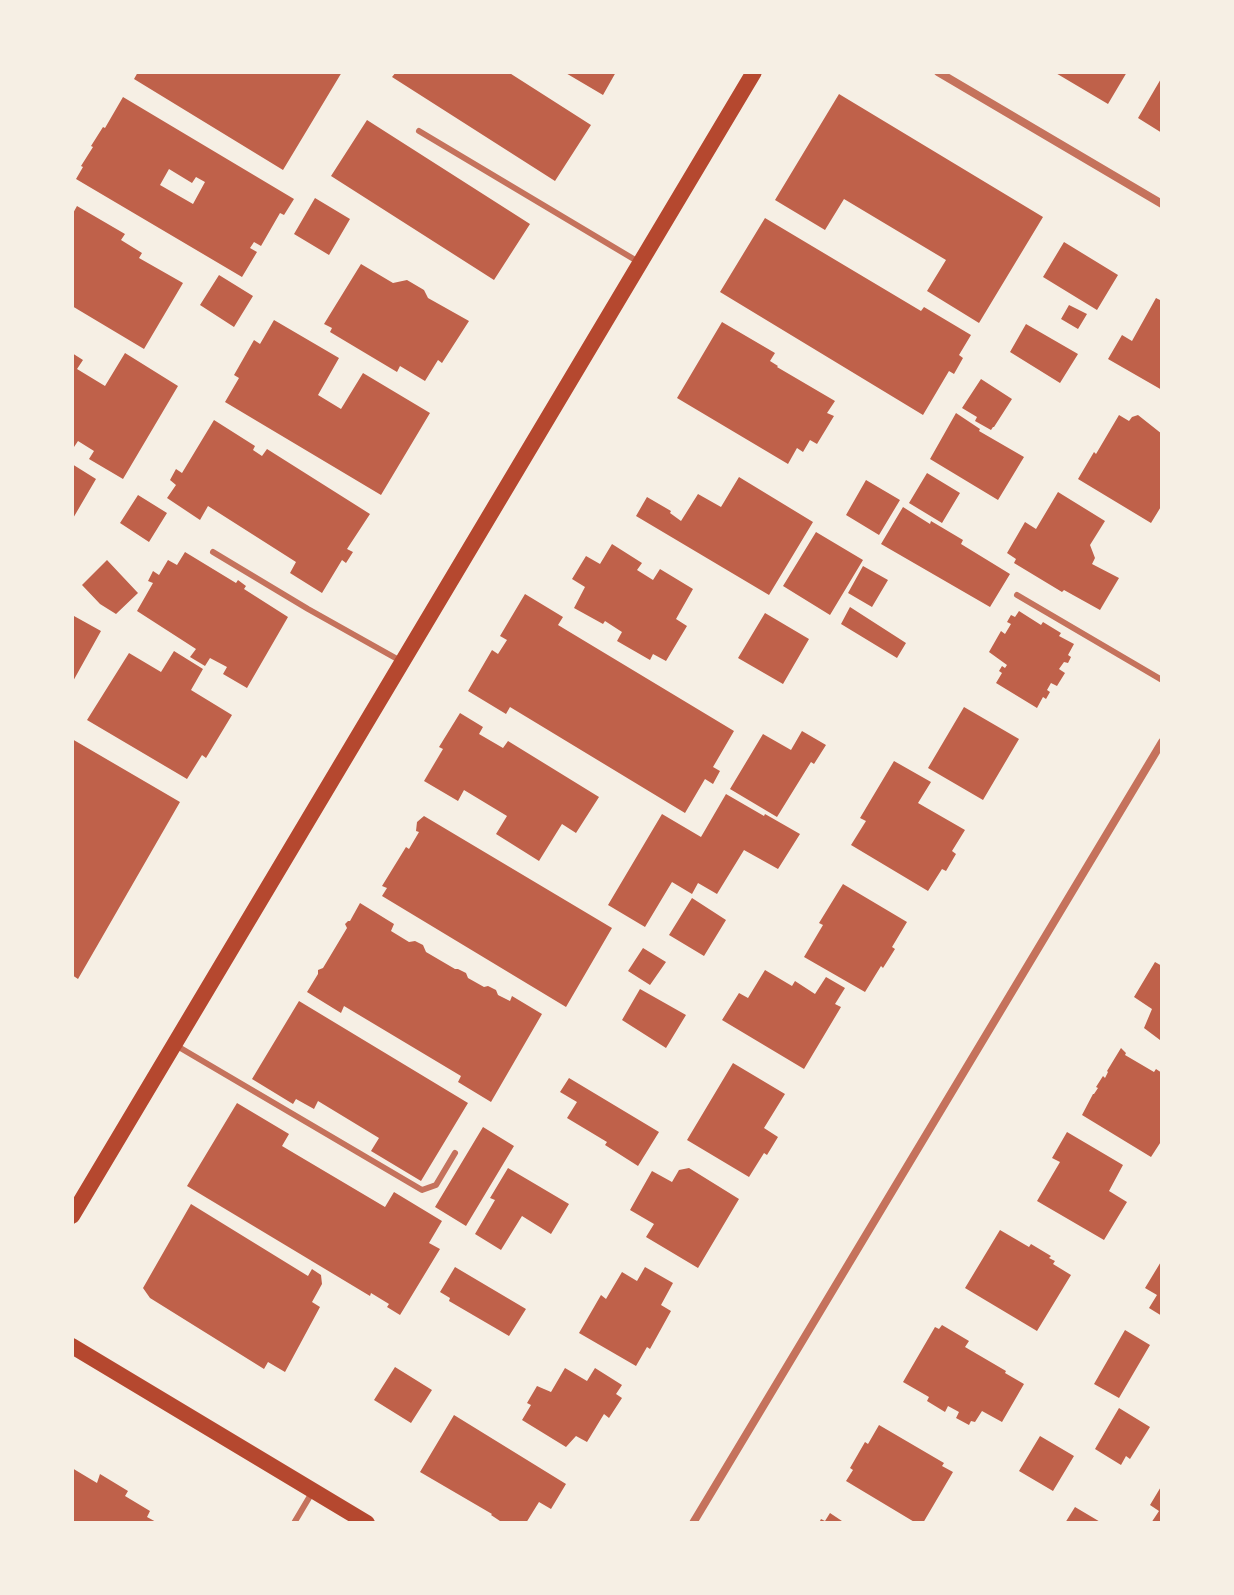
<!DOCTYPE html>
<style>
body{margin:0}
#map{position:relative;width:1234px;height:1595px;overflow:hidden;background:#f6efe4;font-family:Rubik,sans-serif}
canvas{display:block}
.frame{position:absolute;inset:0;border:74px solid #f6efe4;pointer-events:none}
</style>
<div id="map">
<canvas width="1234" height="1595"></canvas>
<div class="frame"></div>
</div>
<script>
const context = document.querySelector('canvas').getContext('2d');
context.lineJoin = 'round';
function paint(path, color) {
  context.fillStyle = color;
  context.fill(path, 'evenodd');
}
function trace(path, color, width, dash) {
  context.strokeStyle = color;
  context.lineWidth = width;
  context.lineCap = dash ? 'butt' : 'round';
  context.setLineDash(dash || []);
  context.stroke(path);
}
const building = new Path2D(`
 M138 72H342L283 170 134 79Z
 M396 72H508L591 125 555 181 392 77Z
 M564 72H616L603 95Z
 M1054 72H1127L1108 104Z
 M1162 77V133L1138 118Z
 M839 94 1043 217 979 323 927 291 946 260 844 199 825 230 775 200Z
 M123 97 294 199 284 215 280 213 261 246 254 242 250 248 257 252 242 277 76 179 83 167 81 166 93 147 91 146 103 127 105 128ZM169 169 192 183 196 177 205 182 193 204 160 185Z
 M367 120 530 224 494 280 331 176Z
 M315 198 350 219 329 255 294 234Z
 M77 206 125 234 121 240 142 253 139 258 183 283 144 349 72 306V215Z
 M765 218 921 311 924 307 971 335 959 355 963 358 954 374 949 371 923 415 720 292Z
 M1064 242 1118 275 1097 310 1043 277Z
 M361 264 393 283 407 280 424 290 428 298 469 321 442 363 438 360 425 381 400 366 397 372 330 332 332 328 324 324Z
 M219 275 253 296 234 327 200 305Z
 M1156 298 1162 301V390L1108 359 1122 335 1132 341Z
 M1069 305 1087 314 1078 329 1061 319Z
 M274 320 339 358 318 395 341 409 363 373 430 413 381 495 225 402 239 378 234 375 254 340 260 344Z
 M722 322 775 353 770 361 778 366 777 367 835 401 827 413 834 416 817 444 810 440 803 452 797 448 788 464 677 398Z
 M1026 324 1078 354 1060 383 1010 352Z
 M72 353 83 360 77 369 105 386 125 353 178 386 123 479 89 459 94 451 78 441 74 447 72 446Z
 M981 379 1012 399 994 427H993L991 430 975 421 977 417 962 408Z
 M956 413 980 429 979 431 1024 457 998 500 930 459Z
 M1119 415 1129 421 1132 417 1138 415 1162 434V505L1151 523 1078 479 1094 452 1096 454Z
 M214 420 255 446 253 450 262 456 267 449 370 514 347 549 353 552 346 563 342 560 322 593 290 573 296 562 208 506 200 520 167 498 176 485 170 480 176 469 182 473Z
 M72 464 96 479 72 520Z
 M927 473 960 493 942 523 909 503Z
 M739 477 813 522 769 595 636 516 647 497 671 511 670 513 681 521 698 494 721 507Z
 M866 480 900 500 879 535 846 515Z
 M1058 492 1105 521 1090 545 1095 558 1092 564 1119 578 1100 610 1064 590 1062 592 1014 563 1016 559 1007 553 1025 522 1036 529Z
 M138 495 167 513 149 542 120 523Z
 M903 507 930 524 931 521 963 540 961 544 1010 574 990 607 881 544Z
 M816 532 863 560 830 615 783 586Z
 M612 544 642 563 637 570 653 580 660 569 693 589 676 619 687 626 666 661 653 654 650 660 617 641 622 632 605 621 603 624 574 608 585 587 572 579 586 556 600 564Z
 M185 552 236 583 238 580 246 586 244 589 288 617 247 688 223 674 227 667 210 658 205 666 190 657 196 649 137 611 153 583 148 581 153 571 159 575 168 560 177 565Z
 M107 560 138 593 116 614 100 604 82 585Z
 M863 566 888 580 872 607 848 593Z
 M525 594 563 617 558 625 734 731 713 767 720 771 713 784 705 779 685 813 510 707 506 714 468 691 492 650 498 654 507 640 500 636Z
 M850 607 906 643 897 658 841 624Z
 M1019 611 1041 625 1043 622 1061 633 1059 636 1074 644 1068 655 1071 657 1068 663 1064 662 1059 669 1065 673 1057 686 1051 683 1047 690 1050 692 1046 699 1043 697 1037 708 996 683 1002 673 999 671 1002 666 1005 668 1007 665 989 652 1001 631 1005 634 1011 624 1007 622 1011 615 1015 617Z
 M765 613 809 639 783 684 738 658Z
 M74 616 101 631 72 683V619Z
 M174 651 203 669 191 690 232 715 206 758 202 755 187 779 87 720 129 653 161 672Z
 M964 707 1019 739 983 800 928 768Z
 M460 713 483 727 479 734 503 748 508 741 599 797 576 833 562 824 539 861 496 834 507 816 464 790 458 801 424 781 443 749 439 747Z
 M802 731 826 745 814 764 811 762 777 817 730 789 763 734 791 750Z
 M72 739 180 802 78 979 72 975Z
 M894 761 931 782 918 803 965 830 952 851 956 854 946 871 942 869 928 891 851 845 866 821 860 818Z
 M726 794 764 816 765 814 800 834 778 869 744 850 717 894 698 883 692 894 672 882 645 927 608 905 662 814 701 837Z
 M424 816 612 928 566 1007 382 896 387 888 382 886 406 847 409 849 419 832 416 831 417 822Z
 M843 884 907 922 892 947 895 949 883 968 881 966 865 992 804 957 823 925 819 923Z
 M692 898 726 920 704 956 669 935Z
 M360 903 394 924 391 931 409 942 415 941 423 945 426 952 455 969H458L466 973 468 978 484 987 488 986 496 990 498 995 510 1001 512 996 542 1014 491 1102 458 1082 461 1076 344 1006 341 1013 307 992 318 974V970L323 968 347 928 345 924 348 921H350Z
 M643 948 666 962 650 985 628 971Z
 M1155 962 1162 966V1037L1160 1040 1144 1028 1152 1009 1134 997Z
 M765 970 792 986 795 981 815 994 826 977 845 988 835 1004 841 1007 804 1069 722 1020 739 993 748 998Z
 M640 989 686 1015 666 1048 622 1020Z
 M299 1001 468 1103 421 1181 371 1151 379 1138 318 1101 314 1109 296 1099 293 1104 252 1079Z
 M1121 1048 1126 1053 1125 1055 1154 1072 1156 1069 1162 1073V1140L1151 1157 1082 1115 1093 1094H1094L1098 1088 1096 1087 1103 1076 1105 1078 1108 1072 1107 1071Z
 M733 1063 785 1094 764 1128 778 1137 767 1155 764 1153 749 1177 687 1140Z
 M569 1078 659 1132 638 1166 605 1145 607 1142 567 1118 577 1102 560 1092Z
 M237 1103 289 1134 282 1146 385 1207 394 1192 442 1221 429 1243 440 1249 400 1315 387 1307 389 1304 371 1293 370 1296 187 1186Z
 M483 1127 514 1146 466 1226 435 1207Z
 M1067 1132 1123 1165 1109 1191 1127 1202 1104 1240 1037 1201 1060 1162 1052 1158Z
 M508 1168 569 1204 551 1234 522 1216 501 1250 475 1234 495 1200 490 1198Z
 M689 1168 739 1199 698 1268 646 1237 654 1224 630 1210 652 1171 672 1182 679 1170Z
 M191 1204 308 1276 312 1269 321 1275 322 1284 312 1302 320 1307 285 1372 268 1362 264 1369 150 1298 143 1288Z
 M1000 1230 1029 1247 1031 1244 1051 1256 1049 1258 1055 1261 1053 1264 1071 1275 1037 1331 965 1288Z
 M1162 1260V1316L1149 1308 1157 1295 1145 1288Z
 M455 1267 526 1309 509 1336 449 1301 450 1298 440 1292Z
 M645 1267 673 1283 661 1305 671 1311 650 1349 647 1347 636 1366 579 1333 601 1295 606 1299 622 1272 637 1281Z
 M942 1325 969 1341 965 1347 1006 1371 1005 1373 1024 1384 1002 1422 982 1411 975 1422 971 1421 969 1425 956 1418 959 1412 948 1406 945 1412 927 1401 929 1397 903 1382 935 1327 939 1329Z
 M1125 1330 1150 1345 1119 1398 1094 1384Z
 M395 1367 432 1390 411 1423 374 1400Z
 M565 1368 587 1381 595 1368 622 1385 616 1394 622 1398 609 1418 604 1414 587 1442 576 1436 566 1447 522 1420 531 1405 527 1403 537 1386 551 1392Z
 M1119 1408 1150 1427 1130 1459 1126 1456 1121 1465 1095 1449Z
 M454 1415 566 1484 551 1509 539 1502 526 1523H503L491 1515 492 1514 420 1472Z
 M879 1425 944 1463 942 1466 953 1472 923 1523H916L846 1481 853 1470 850 1468 865 1442 868 1444Z
 M1040 1436 1074 1456 1053 1491 1019 1471Z
 M72 1468 97 1483 100 1474 128 1491 125 1496 150 1511 147 1517 158 1523H72Z
 M1162 1485V1523H1151L1159 1511 1150 1505Z
 M1075 1507 1102 1523H1065Z
 M830 1513 845 1523H819L821 1519 825 1521Z`);
const service = new Path2D(`
 M419 131 637 261
 M213 552 308 609 399 660
 M1017 595 1162 680
 M177 1046 422 1190 436 1185 455 1153
 M294 1523 313 1491`);
const minor = new Path2D(`
 M938 72 1162 204
 M693 1523 1162 742`);
const secondary = new Path2D(`
 M72 1216 754 72
 M72 1346 367 1523`);
paint(building, '#bf614a');
trace(service, '#c5725c', 6);
trace(minor, '#c5725c', 8);
trace(secondary, '#b5482f', 16);
</script>
